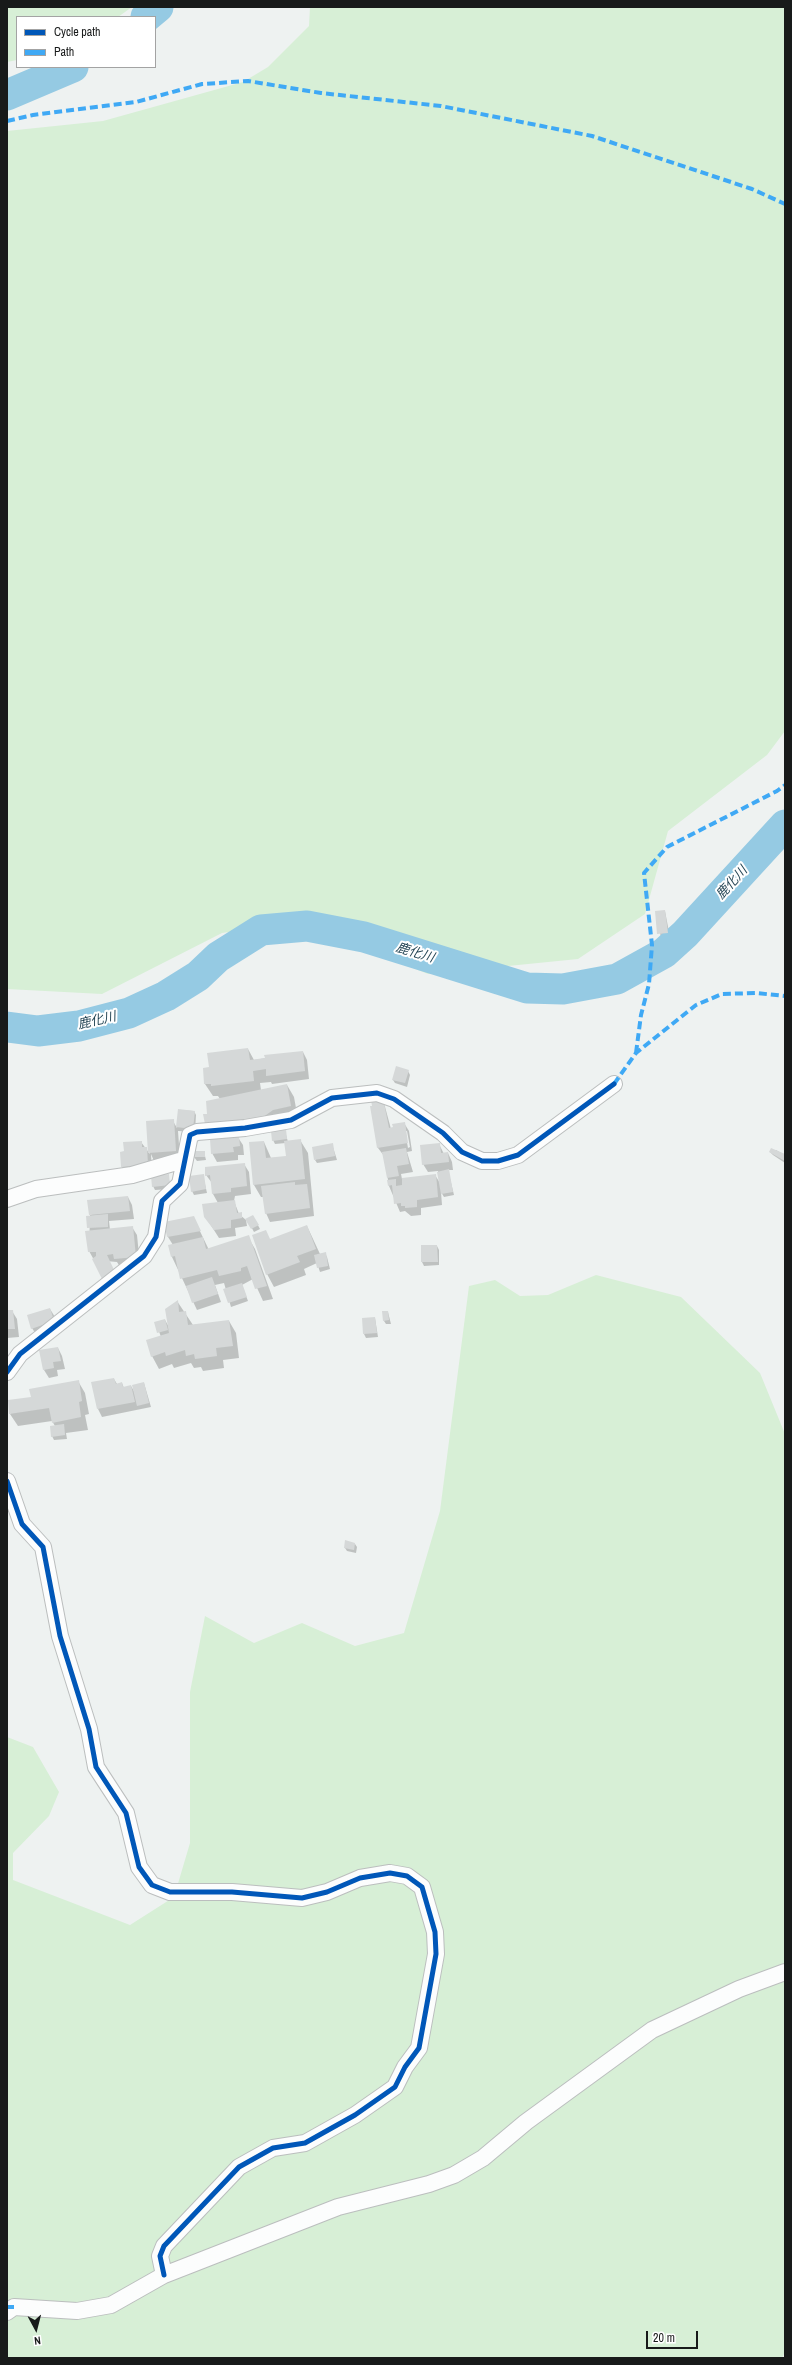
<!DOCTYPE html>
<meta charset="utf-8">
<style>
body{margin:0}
#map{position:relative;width:792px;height:2365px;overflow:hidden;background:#eef2f1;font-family:"Archivo Narrow",sans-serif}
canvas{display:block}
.frame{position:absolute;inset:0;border:8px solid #181a1a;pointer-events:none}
.legend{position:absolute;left:16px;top:16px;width:140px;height:52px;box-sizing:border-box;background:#fff;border:1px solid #a3a3a3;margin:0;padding:5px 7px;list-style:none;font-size:12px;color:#181a1a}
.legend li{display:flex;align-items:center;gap:8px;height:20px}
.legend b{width:20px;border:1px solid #a3a3a3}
.north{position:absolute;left:16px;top:2309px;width:40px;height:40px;-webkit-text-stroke:3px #fff;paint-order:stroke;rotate:173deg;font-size:11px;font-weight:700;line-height:16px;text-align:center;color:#181a1a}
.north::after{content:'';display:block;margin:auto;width:14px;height:18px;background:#181a1a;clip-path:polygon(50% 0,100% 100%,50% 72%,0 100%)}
.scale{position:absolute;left:646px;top:2331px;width:52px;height:18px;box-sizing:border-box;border:2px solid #181a1a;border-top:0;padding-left:5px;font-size:12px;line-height:14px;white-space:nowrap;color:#181a1a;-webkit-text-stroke:3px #fff;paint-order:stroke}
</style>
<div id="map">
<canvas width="792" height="2365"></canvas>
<div class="frame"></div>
<ul class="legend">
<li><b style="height:5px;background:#0057b8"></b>Cycle path</li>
<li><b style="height:5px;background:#3fa9f5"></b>Path</li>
</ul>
<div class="north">N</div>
<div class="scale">20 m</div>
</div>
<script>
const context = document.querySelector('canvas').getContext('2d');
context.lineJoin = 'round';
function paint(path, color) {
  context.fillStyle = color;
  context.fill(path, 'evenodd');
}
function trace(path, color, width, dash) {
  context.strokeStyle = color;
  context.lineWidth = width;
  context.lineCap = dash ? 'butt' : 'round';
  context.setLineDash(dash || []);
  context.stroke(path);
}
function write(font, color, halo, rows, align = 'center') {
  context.font = font + ' "Archivo Narrow","Noto Sans JP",sans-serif';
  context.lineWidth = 4;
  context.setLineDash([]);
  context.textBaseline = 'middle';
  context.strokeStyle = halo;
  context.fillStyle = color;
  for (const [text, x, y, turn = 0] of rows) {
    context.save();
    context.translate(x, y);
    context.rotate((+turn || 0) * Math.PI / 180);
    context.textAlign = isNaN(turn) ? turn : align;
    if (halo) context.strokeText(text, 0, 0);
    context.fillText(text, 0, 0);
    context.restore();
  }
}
const green = new Path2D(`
 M7 7H132L118 17H17V60L7 62Z
 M310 7H785V731L767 755 668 831 645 914 578 959 428 974 330 935 275 925 222 933 102 994 7 989V131L103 121 243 82 268 67 309 26Z
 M596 1275 681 1297 760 1373 785 1434V2352L782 2358H7V1737L33 1747 59 1792 49 1816 13 1853V1880L130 1925 174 1897 190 1843V1692L205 1616 254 1643 302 1623 355 1646 404 1633 440 1511 469 1286 495 1280 520 1296 548 1295Z`);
const shadow = new Path2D(`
 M665 911 670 937 661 938 656 912Z
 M248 1049 254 1060 303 1052 307 1060 309 1079 272 1084 271 1082 260 1083 261 1090 287 1085 294 1097 298 1119 237 1136 243 1145 244 1155H238V1160L217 1162 212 1153 218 1139 208 1115 220 1099 218 1096H213L205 1084 210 1068Z
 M408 1071 410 1075 407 1087 395 1083 393 1080Z
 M384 1103 391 1129 404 1123 409 1131 412 1151 407 1152 413 1172 401 1174 402 1179 435 1175 440 1183 438 1171 428 1172 423 1164 439 1144 444 1154 448 1153 452 1162 453 1170H448L454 1195 444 1197 441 1192 442 1205 421 1208V1215L411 1216 405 1211 400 1212 389 1186 384 1156 378 1148 371 1107ZM405 1131H407L410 1147 408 1148Z
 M179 1110 194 1111 196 1115 195 1132 178 1131 180 1159 154 1161 151 1154 152 1173 127 1175 122 1167 141 1142 150 1154 147 1122 173 1121 177 1128Z
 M285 1131 288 1142 300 1140 308 1153 314 1216 270 1222 266 1213 264 1197H261L254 1185 264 1142 271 1158 287 1157 286 1143 275 1144 273 1140Z
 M332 1144 337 1160 317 1163 315 1160Z
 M776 1150 785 1155V1163L773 1155 770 1152Z
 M204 1152 206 1160 197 1161 194 1157Z
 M244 1164 249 1172 251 1194 235 1196 234 1201 239 1214 246 1220 247 1226 235 1228 236 1236 219 1238 205 1216 218 1203 213 1194 212 1183 206 1175Z
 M168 1175 171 1189 155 1190 153 1186Z
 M203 1175 207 1193 194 1195 192 1191Z
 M128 1197 132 1205 134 1219 109 1221 110 1230 132 1227 137 1235 140 1265 120 1267 117 1262 94 1260 89 1251 90 1215Z
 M253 1216 260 1229 254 1232 247 1219Z
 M166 1223 197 1225 209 1250 248 1237 255 1249 273 1299 263 1301 253 1279 242 1285 248 1301 231 1307 224 1283 215 1285 221 1302 197 1310 172 1257 170 1246 173 1245 168 1237Z
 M307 1226 320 1254 325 1253 327 1257 330 1269 320 1272 317 1263 304 1269 306 1275 274 1287 267 1274 270 1240Z
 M437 1246 439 1250V1265L424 1266 422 1262Z
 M177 1301 193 1325 229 1321 236 1333 239 1358 223 1360 224 1368 203 1371 201 1367 194 1368 191 1363 174 1368 172 1364 159 1369 152 1356 161 1337 156 1323 165 1320 169 1327Z
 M50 1309 55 1317 37 1336 32 1328Z
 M7 1311H12L17 1319 19 1337 7 1338Z
 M388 1312 391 1324H386L384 1321Z
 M375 1318 378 1337 366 1338 364 1334Z
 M58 1348 62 1356 65 1369 57 1370 58 1376 49 1378 44 1370Z
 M114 1379 117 1384 122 1383 124 1388 131 1386 134 1391 144 1383 151 1407 102 1417 98 1409Z
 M78 1381 85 1393 89 1414 85 1415 88 1430 66 1433 67 1439 54 1440 52 1436 55 1426 52 1421 18 1426 10 1414 32 1398Z
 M355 1544 357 1547 356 1553 347 1551 345 1548Z`);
const river = new Path2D(`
 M146 17 158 7
 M7 95 73 67
 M7 1027 38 1031 79 1026 129 1013 166 996 198 976 218 957 261 930 307 926 364 937 527 988 563 989 617 979 664 953 685 934 785 825`);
const building = new Path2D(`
 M665 910 668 933 657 934 655 911Z
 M248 1048 250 1060 265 1058 264 1055 303 1051 305 1071 266 1076V1069L253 1071 254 1081 211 1086V1084H204L203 1068 209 1067 207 1053Z
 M396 1066 409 1070 405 1083 392 1080Z
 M287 1084 291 1106 273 1110 259 1120 205 1124 203 1114H207L206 1101Z
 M383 1098 389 1128 393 1127 392 1124 405 1122 408 1143 377 1148 370 1106H372L371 1100Z
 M178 1109 195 1111 193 1129 176 1127Z
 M174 1119 176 1151 148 1153 146 1121Z
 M286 1129 287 1139 272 1141 271 1131Z
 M239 1136 240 1146 233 1147 234 1152 211 1154 210 1139Z
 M301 1139 305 1179 253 1185 249 1142 264 1141 266 1158 286 1156 284 1141Z
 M142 1141V1147H147L148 1165 121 1167 120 1152 124 1151 123 1142Z
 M333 1143 335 1156 314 1160 312 1147Z
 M440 1143 441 1153 448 1152 449 1162 422 1165 420 1145Z
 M406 1148 409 1164 397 1166 399 1176 387 1178 382 1152Z
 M771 1148 785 1154V1161L769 1152Z
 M193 1151H205V1157H193Z
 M245 1163 247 1186 231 1188V1192L212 1194 210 1175 205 1176V1167Z
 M449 1169 453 1192 441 1194 437 1172Z
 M169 1174 170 1185 152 1187 151 1176Z
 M204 1174 206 1189 191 1192 189 1176Z
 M436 1174 438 1197 417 1200V1207L405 1208V1206H401V1203L394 1204 392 1185 388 1186 387 1180 396 1179V1186L402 1185V1178Z
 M295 1182V1185L307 1184 310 1208 265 1214 261 1186Z
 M128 1196 130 1211 89 1215 87 1200Z
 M235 1200 237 1213 242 1212V1218L231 1220V1228L214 1230 204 1217 202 1204Z
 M108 1214V1227L87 1228 86 1216Z
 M253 1215 259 1225 251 1229 245 1219Z
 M194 1216 201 1231 167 1237 164 1222Z
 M307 1225 316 1249 297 1256 300 1262 266 1275 252 1235 266 1230 270 1239Z
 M133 1226 136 1257 114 1259 113 1254 107 1255 116 1274 103 1281 92 1259 96 1256V1252H88L85 1231Z
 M249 1235 267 1286 255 1289 247 1266 241 1268V1271L219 1276 217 1270 180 1279 175 1256 171 1257 168 1245 203 1237 206 1249Z
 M421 1245H437L438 1262H421Z
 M326 1252 328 1266 317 1268 314 1255Z
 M212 1277 218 1294 192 1303 186 1286Z
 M242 1283 247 1297 228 1303 223 1289Z
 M178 1300 179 1312 186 1311 188 1325 229 1320 233 1346 216 1348 217 1356 195 1359 194 1354 186 1356 185 1350 166 1356 165 1352 151 1357 146 1340 169 1333 165 1309Z
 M50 1308 54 1321 31 1329 27 1315Z
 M7 1310H13L15 1329H7Z
 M382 1311H388L389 1320 383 1321Z
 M375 1317 377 1333 363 1334 362 1318Z
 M165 1319 168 1330 157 1333 154 1322Z
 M58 1347 61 1361 53 1362 54 1368 43 1370 39 1350Z
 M114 1378 116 1384 122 1382 123 1387 131 1385 135 1402 97 1409 91 1382Z
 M79 1380 82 1401 79 1402 81 1417 52 1423 49 1408 9 1414 8 1400 31 1397 29 1389Z
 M144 1382 149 1403 137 1406 132 1385Z
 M64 1424 65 1435 51 1437 50 1426Z
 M345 1540 355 1543 354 1550 344 1548Z`);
const minor = new Path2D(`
 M7 1199 36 1189 132 1175 183 1160
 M7 1372 20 1354 144 1256 156 1237 162 1201 180 1184 190 1135 197 1132 245 1128 291 1120 332 1098 377 1093 394 1099 443 1133 462 1152 482 1161H498L518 1155 614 1084
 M7 1481 22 1524 43 1547 60 1636 89 1729 96 1767 126 1813 139 1867 152 1885 170 1892H232L302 1898 327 1892 360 1878 390 1873 407 1876 422 1887 435 1932 436 1954 419 2048 405 2067 395 2087 355 2115 305 2143 273 2148 239 2167 164 2246 160 2256 164 2275
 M7 2312 14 2307 77 2311 111 2305 164 2275 338 2207 429 2184 454 2175 483 2158 526 2122 652 2030 739 1989 785 1972`);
const quiet = new Path2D(`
 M7 121 33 115 136 102 202 84 248 81 321 93 441 106 592 136 752 189 785 204
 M636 1053 641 1015 649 984 652 945 644 873 667 847 777 791 785 785
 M614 1084 636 1053 696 1005 722 994 756 993 785 996
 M7 2307H14`);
const cycleway = new Path2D(`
 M7 1372 20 1354 144 1256 156 1237 162 1201 180 1184 190 1135 197 1132 245 1128 291 1120 332 1098 377 1093 394 1099 443 1133 462 1152 482 1161H498L518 1155 614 1084
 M7 1481 22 1524 43 1547 60 1636 89 1729 96 1767 126 1813 139 1867 152 1885 170 1892H232L302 1898 327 1892 360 1878 390 1873 407 1876 422 1887 435 1932 436 1954 419 2048 405 2067 395 2087 355 2115 305 2143 273 2148 239 2167 164 2246 160 2256 164 2275`);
const waterNames = [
 ["鹿化川",732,883,-48],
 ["鹿化川",415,953,17],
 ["鹿化川",97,1021,-13]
];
paint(green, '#d7efd6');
paint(shadow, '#0003');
trace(river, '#95cae3', 31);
paint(building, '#d5d8d8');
trace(minor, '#bbbebe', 18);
trace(minor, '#fcfdfd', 16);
trace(quiet, '#3fa9f5', 4, [8, 4]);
trace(cycleway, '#0057b8', 5);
write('italic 13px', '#1d3f4f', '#fff', waterNames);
</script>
